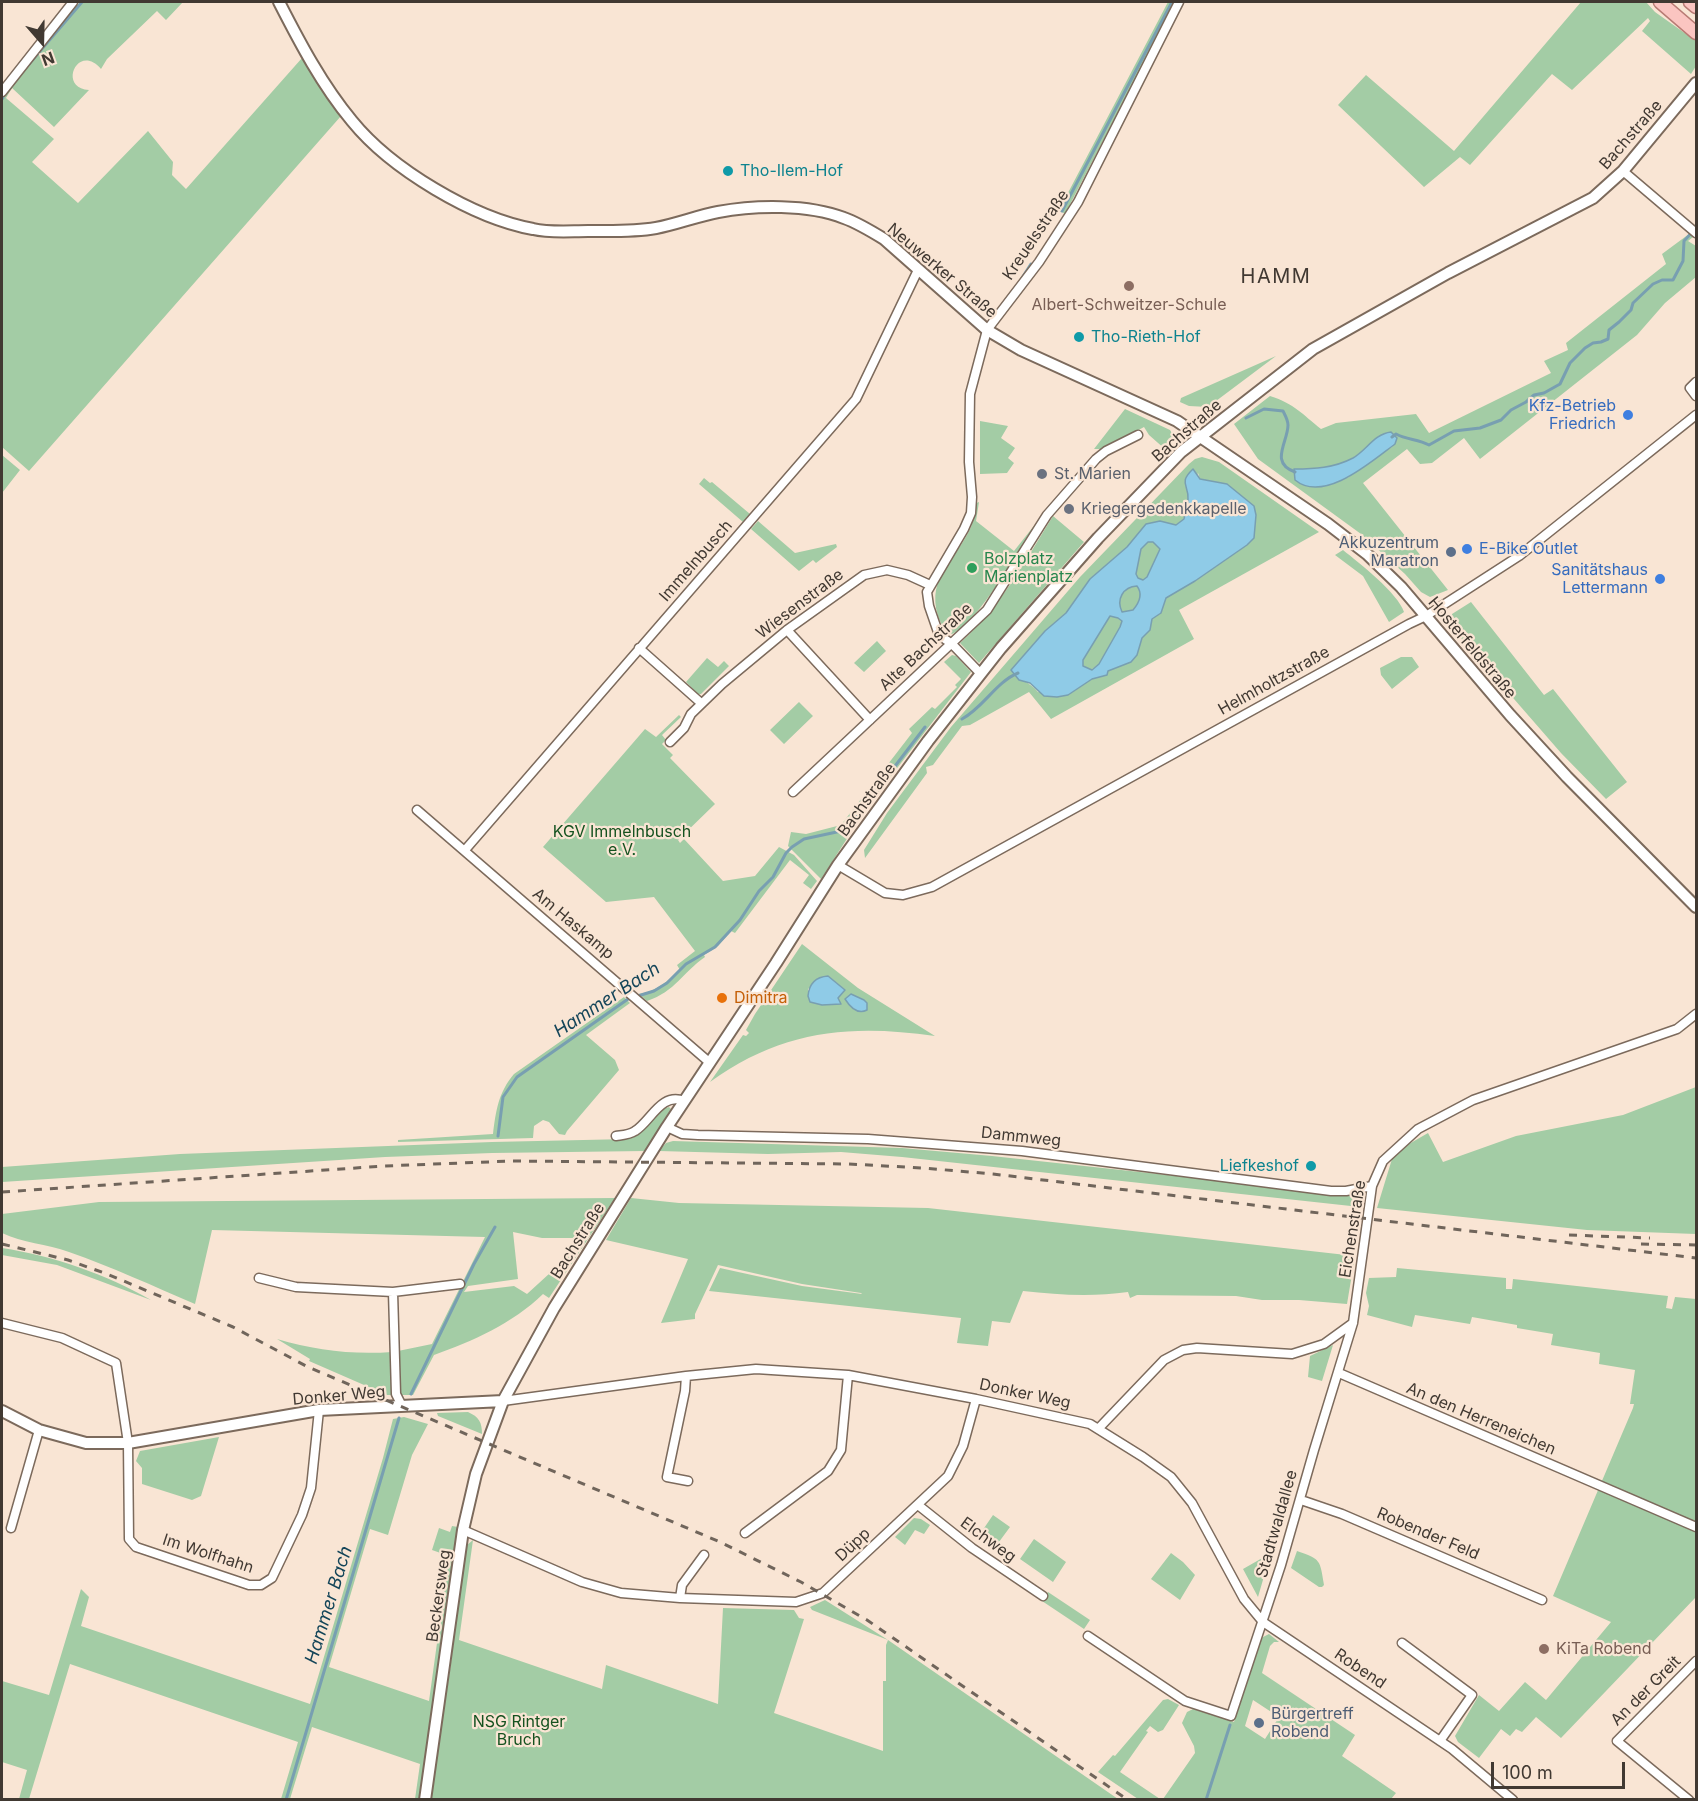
<!DOCTYPE html>
<meta charset="utf-8">
<style>
body{margin:0}
#map{position:relative;width:1698px;height:1801px;overflow:hidden;background:#f9e5d4;font-family:Inter,sans-serif}
canvas{display:block}
.frame{position:absolute;inset:0;border:3px solid #413932;pointer-events:none}
.north{position:absolute;left:12px;top:12px;width:60px;height:60px;-webkit-text-stroke:4px #f9e5d4;paint-order:stroke;rotate:160deg;font-size:16px;font-weight:700;line-height:24px;text-align:center;color:#413932}
.north::after{content:'';display:block;margin:auto;width:21px;height:27px;background:#413932;clip-path:polygon(50% 0,100% 100%,50% 72%,0 100%)}
.scale{position:absolute;left:1491px;top:1762px;width:134px;height:27px;box-sizing:border-box;border:3px solid #413932;border-top:0;padding-left:8px;font-size:18px;line-height:21px;white-space:nowrap;color:#413932;-webkit-text-stroke:4px #f9e5d4;paint-order:stroke}
</style>
<div id="map">
<canvas width="1698" height="1801"></canvas>
<div class="frame"></div>
<div class="north">N</div>
<div class="scale">100 m</div>
</div>
<script>
const context = document.querySelector('canvas').getContext('2d');
context.lineJoin = 'round';
function paint(path, color) {
  context.fillStyle = color;
  context.fill(path, 'evenodd');
}
function trace(path, color, width, dash) {
  context.strokeStyle = color;
  context.lineWidth = width;
  context.lineCap = dash ? 'butt' : 'round';
  context.setLineDash(dash || []);
  context.stroke(path);
}
function write(font, color, halo, rows, align = 'center') {
  context.font = font + ' Inter,sans-serif';
  context.lineWidth = 4.5;
  context.setLineDash([]);
  context.textBaseline = 'middle';
  context.strokeStyle = halo;
  context.fillStyle = color;
  for (const [text, x, y, turn = 0] of rows) {
    context.save();
    context.translate(x, y);
    context.rotate((+turn || 0) * Math.PI / 180);
    context.textAlign = isNaN(turn) ? turn : align;
    if (halo) context.strokeText(text, 0, 0);
    context.fillText(text, 0, 0);
    context.restore();
  }
}
const green = new Path2D(`
 M80 2H183L166 20 157 11 107 59 101 69C78 42 57 88 89 90L54 127 12 88 6 98 54 139 32 162 78 203 148 131 173 162 172 175 186 189 302 58 341 116 29 471 2 447V94Z
 M1168 2H1175L1065 214 1059 210Z
 M1581 2H1646L1655 12 1696 41V66L1691 74 1642 31 1650 21 1648 18 1572 90 1552 74 1470 165 1460 157 1424 187 1338 105 1366 75 1454 151Z
 M1689 234 1693 237 1688 241 1696 246V277L1665 303 1637 335 1480 459 1464 438 1432 463 1420 464 1407 449 1363 483 1448 590 1430 597 1421 592 1405 574 1361 534 1258 459 1234 424 1270 396C1295 404 1302 414 1321 429L1336 423 1416 414 1429 433 1551 373 1544 361 1568 350 1566 343 1666 264 1662 254ZM1387 433 1349 477 1323 486H1307L1294 469C1314 469 1334 468 1353 458 1366 451 1373 438 1387 433Z
 M1276 356 1208 407 1189 406 1180 402 1181 398Z
 M1125 409 1170 430 1173 435 1172 446 1159 459 1166 450 1149 435 1144 427 1104 449H1094Z
 M980 421 1008 426 1001 438 1015 448 1008 458 1014 463 1007 473 980 474Z
 M2 455 20 470 2 493Z
 M1202 457 1219 462 1319 532 1179 610 1194 639 1051 719 1029 692 970 725 962 726 933 765 926 767 927 773 865 858 864 850 887 813 951 727 1080 577 1189 464 1195 459ZM1198 473 1200 479 1227 484 1247 545 1195 581 1166 598 1161 613 1152 619 1150 630 1142 638 1137 654 1131 662 1108 671 1106 675 1092 679 1068 695 1038 692C1030 682 1019 680 1011 670L1045 631 1066 613 1090 579 1127 547 1146 525 1160 521 1176 525 1184 519 1189 498Z
 M704 478 710 483 712 482 750 514 743 522 699 484Z
 M979 502 976 521 1014 551 1037 522C1019 549 979 622 952 634 944 630 941 624 938 616 926 576 957 559 971 527 974 519 974 512 974 504Z
 M1053 516 1084 542 979 663 960 643C1000 608 1025 561 1053 516Z
 M758 521 795 553 836 544 837 547 816 563 813 560 799 571 751 529Z
 M1148 542H1153L1160 549 1147 577 1143 580 1138 578 1136 574 1141 549Z
 M1343 550C1359 563 1398 593 1404 612L1389 622 1363 576 1335 555Z
 M1138 586C1143 595 1139 603 1133 610L1122 612C1116 599 1123 587 1138 586Z
 M1471 602 1544 695 1553 689 1627 782 1606 799 1561 753 1454 630 1451 625 1452 614Z
 M1110 616 1119 618 1122 621 1120 627 1099 664 1091 670 1083 666V660Z
 M877 641 886 651 864 672 854 663Z
 M952 655 956 656 971 672 848 832 850 834 821 879 788 846 791 832 806 834 841 825 912 733 909 729 932 707 935 709 957 687 955 685 961 679 944 662Z
 M1401 657H1412L1419 667 1392 689 1381 675 1380 668Z
 M707 658 718 667 724 661 729 666 701 694H698L686 682Z
 M799 702 813 716 784 744 770 730Z
 M679 715 681 717 662 735 666 740 662 744 673 755 670 758 715 804 678 840 680 843 684 839 723 881 755 876 779 847 794 855 817 881 811 889 803 883 809 875 790 860 735 933 731 931 718 946 704 955 705 957C682 973 676 991 647 1001L639 994C655 992 668 981 680 970L677 965 695 951 654 897 606 902 543 847 645 729 656 737Z
 M802 944 858 988 935 1036C850 1024 782 1030 710 1082L743 1035 746 1036 749 1033 746 1030 755 1014ZM828 976 845 990 838 998 810 1002 808 996V989Z
 M624 997 630 1003 586 1035 615 1060 619 1070 567 1131 565 1135 559 1134 549 1122 543 1120 534 1126 533 1138 398 1142V1140L493 1134C496 1111 498 1093 514 1074Z
 M1696 1087V1234L1587 1230 1377 1208 1392 1159 1409 1144 1428 1133 1443 1162 1516 1136 1623 1115Z
 M669 1107 671 1109 645 1151 492 1153 385 1157 2 1182V1167L180 1154 492 1142 629 1139 635 1136 663 1109Z
 M673 1141 902 1148 992 1156 1352 1195 1357 1198 1360 1207 902 1157 841 1152 768 1154 659 1151 666 1143Z
 M615 1198 549 1298 543 1294C512 1324 473 1341 434 1355L413 1395H399L398 1351 432 1344 485 1237 212 1230 195 1304C153 1286 112 1267 69 1252 47 1244 22 1243 2 1233V1214L99 1202ZM513 1232 542 1238H579L550 1273 527 1294 514 1286 464 1292 468 1286 518 1279Z
 M631 1198 679 1203 928 1208 1355 1256 1347 1304 1299 1300H1262L1236 1296 1137 1295 1130 1298 1128 1292C1093 1297 1058 1295 1023 1291L1010 1323 992 1321 988 1346 957 1343 961 1318 709 1291 720 1268 802 1286 862 1294 861 1293 802 1284 718 1265 695 1314V1319L661 1323 688 1259 606 1240Z
 M2 1248C53 1256 106 1274 151 1300L57 1265 2 1255Z
 M1397 1268 1506 1278V1289H1512L1513 1279 1668 1296 1666 1308 1672 1309 1675 1297 1696 1299V1597L1561 1738 1536 1717 1522 1732 1516 1729 1510 1736 1501 1729 1479 1758 1458 1742 1455 1736 1479 1695 1499 1711 1525 1682 1546 1700 1611 1622 1553 1596 1633 1408 1634 1404H1630L1635 1370 1599 1364 1600 1353 1551 1345 1553 1334 1517 1328V1325L1472 1317 1470 1324 1415 1315 1412 1327 1367 1315 1369 1306 1366 1293 1369 1278 1396 1277Z
 M277 1339C315 1350 351 1355 392 1352L393 1395H387L309 1361 310 1359Z
 M1333 1345 1322 1381 1308 1377 1310 1356Z
 M468 1412C479 1417 482 1422 482 1434L438 1416 437 1413Z
 M404 1417 428 1424 412 1455 388 1535 370 1529 329 1667 429 1701 449 1556 432 1550 439 1528 450 1532 452 1526 458 1527 420 1799H415L420 1764 312 1727 290 1799H281L298 1742 70 1664 29 1799H19L27 1770 2 1762V1681L49 1695 81 1589 89 1597 81 1626 310 1704 383 1458 393 1419Z
 M219 1437 201 1496 192 1500 142 1484V1468L136 1461 140 1451Z
 M993 1515 1010 1527 996 1546 980 1534Z
 M914 1518 921 1519 930 1525 924 1534 915 1530 905 1545 895 1537Z
 M1034 1539 1066 1562 1053 1582 1020 1559Z
 M473 1540 459 1640 602 1689 606 1665 718 1704 723 1608 794 1610 799 1618 804 1619 774 1713 883 1751V1681H886V1645L888 1640 812 1610 810 1607 825 1600 888 1640 1118 1799 430 1800 450 1670 464 1561 467 1545Z
 M1297 1551C1321 1559 1320 1560 1324 1585L1322 1587H1319L1291 1568Z
 M1171 1553 1183 1562 1195 1575 1180 1600 1151 1579Z
 M1264 1557 1269 1559 1258 1597 1243 1569Z
 M1048 1592 1090 1620 1084 1629 1042 1601Z
 M1269 1634 1279 1642H1274L1270 1646 1262 1673 1355 1735 1342 1756 1396 1793 1391 1799H1163L1195 1753 1194 1746 1182 1723 1187 1712 1193 1709 1234 1722 1260 1642 1263 1637ZM1253 1700 1279 1717 1265 1739 1245 1726Z
 M1168 1699 1179 1705 1163 1730 1158 1732 1150 1726 1146 1731 1148 1732 1120 1772 1160 1799H1138L1098 1772 1113 1755 1115 1756 1163 1700Z`);
const water = new Path2D(`
 M1391 432 1397 438 1395 444C1372 461 1324 504 1295 480L1294 469C1314 469 1334 468 1353 458 1367 450 1374 434 1391 432Z
 M1193 469 1200 479 1227 484 1254 506 1256 515 1254 538 1247 545 1195 581 1166 598 1161 613 1152 619 1150 630 1142 638 1137 655 1131 662 1108 671 1107 675 1092 679 1068 695 1057 697 1044 696 1030 683 1019 680 1011 670 1045 631 1066 613 1090 579 1127 547 1146 524 1160 521 1176 525 1184 519C1185 513 1188 506 1188 499 1189 485 1178 483 1193 469ZM1148 542H1153L1160 549 1147 577 1143 580 1138 578 1136 574 1141 549ZM1137 586C1143 594 1139 603 1133 610L1122 612C1116 599 1123 587 1137 586ZM1110 616 1118 618 1122 621 1120 627 1099 664 1092 670 1083 666V660Z
 M828 976 845 990 838 998 841 1004 822 1005 810 1002 808 996C809 984 815 977 828 976Z
 M851 994 864 1000 867 1003V1010C857 1015 850 1007 845 999Z`);
const stream = new Path2D(`
 M29 64 82 2
 M2 99 3 98
 M1062 211 1172 2
 M1022 278 1031 264
 M1246 418 1264 409 1283 411C1285 415 1288 420 1288 425 1288 442 1269 463 1295 472
 M1392 437 1396 434C1407 440 1418 439 1429 445L1454 431 1480 428 1501 420 1511 410 1526 402 1534 395 1544 393 1560 384 1570 363 1585 348 1593 343 1601 342 1608 339 1609 330 1619 322 1631 310 1633 303 1653 284 1662 280H1673L1683 261 1684 241 1696 228
 M962 719C983 708 996 682 1018 673
 M498 1136 503 1097 517 1077 628 999 654 991 667 983 686 964 715 947 740 920 759 891 773 877 786 853 792 847 804 839 846 830 925 727
 M411 1394 474 1264 495 1227
 M286 1800 399 1418
 M1206 1800 1230 1725`);
const minor = new Path2D(`
 M2 92 73 2
 M1623 171 1696 233
 M1696 382 1690 388 1696 396
 M787 630 870 720
 M639 648 701 703
 M980 673 952 644 939 635 929 606 927 592 964 529 971 513 972 497 969 462 970 394 987 330 1039 262 1078 202 1179 2
 M670 742 684 728 691 714 722 684 787 630 864 575 887 570 908 575 930 585
 M793 792 987 610 1047 515 1096 459 1106 451 1138 435
 M417 810 709 1062
 M465 850 856 399 918 270
 M838 865 885 893 903 895 932 887 1409 624 1426 616 1519 556 1696 415
 M667 1127 682 1134 698 1135 868 1139 1022 1151 1331 1191H1346L1372 1186
 M616 1136C623 1135 629 1135 635 1131 651 1121 661 1092 684 1101
 M259 1278 296 1287 393 1292 396 1394 402 1406
 M393 1292 460 1284
 M2 1323 62 1338 116 1363 128 1443 129 1539 136 1547 249 1585H261L272 1578 302 1515 311 1488 319 1410
 M1339 1373 1696 1527
 M686 1376 685 1391 667 1477 688 1481
 M503 1401 686 1376 756 1369 848 1375 976 1399 1090 1424 1143 1457 1171 1477 1192 1503 1244 1599 1263 1622 1452 1749 1513 1800
 M1099 1428 1164 1360 1183 1350 1197 1348 1292 1354 1324 1344 1353 1323
 M1301 1500 1342 1514 1542 1600
 M918 1505 972 1548 1043 1596
 M11 1528 39 1430
 M463 1530 582 1582 621 1593 680 1598 796 1602 823 1593 948 1476 963 1446 976 1399
 M745 1533 828 1471 841 1450 848 1375
 M680 1598 682 1585 704 1555
 M1088 1636 1185 1701 1231 1716 1281 1565 1314 1450 1353 1323 1372 1186 1383 1161 1418 1129 1473 1100 1677 1029 1696 1014
 M1402 1643 1472 1695 1440 1741
 M1689 1800 1617 1741 1696 1661`);
const tertiary = new Path2D(`
 M279 2C300 43 322 85 352 121 391 169 473 218 533 229 550 233 570 231 588 231 610 231 633 232 656 228 677 224 697 216 718 212 755 205 808 204 844 218 858 223 871 231 884 239L987 330 1021 350 1177 421 1328 524 1367 554 1401 587 1510 715 1567 777 1696 907
 M2 1411 39 1430 86 1443H128L319 1410 503 1401
 M425 1800 463 1530 476 1474 503 1401 554 1308 667 1127 776 963 838 865 928 741 1001 648 1098 538 1181 452 1313 349 1448 273 1593 198 1623 171 1696 83`);
const primary = new Path2D(`
 M1660 2 1696 33
 M1690 2 1696 7`);
const rail = new Path2D(`
 M2 1192 385 1166 513 1161 849 1164 923 1168 993 1174 1696 1258
 M1569 1235 1650 1238
 M2 1244 68 1260 107 1274 233 1327 308 1367 720 1542 801 1582 867 1620 1128 1800
 M1641 1244 1696 1245`);
const markers = [
 [728,171,6,"#0f9aa8"],
 [1129,286,6,"#8d6e63"],
 [1079,337,6,"#0f9aa8"],
 [1628,415,6,"#3f7fe0"],
 [1042,474,6,"#6b7280"],
 [1069,509,6,"#6b7280"],
 [1467,549,6,"#3f7fe0"],
 [1451,552,6,"#5c6f8a"],
 [972,568,6,"#2e9e5b"],
 [1660,579,6,"#3f7fe0"],
 [722,998,6,"#e8710a"],
 [1311,1166,6,"#0f9aa8"],
 [1544,1649,6,"#8d6e63"],
 [1259,1723,6,"#5c6f8a"]
];
const streetNames = [
 ["Bachstraße",1631,135,-49],
 ["Kreuelsstraße",1036,235,-56],
 ["Neuwerker Straße",942,271,40],
 ["Bachstraße",1187,431,-41],
 ["Immelnbusch",696,561,-49],
 ["Wiesenstraße",800,604,-37],
 ["Alte Bachstraße",926,647,-43],
 ["Hosterfeldstraße",1472,648,50],
 ["Helmholtzstraße",1274,681,-29],
 ["Bachstraße",867,800,-54],
 ["Am Haskamp",573,924,40],
 ["Dammweg",1021,1137,6],
 ["Eichenstraße",1353,1229,-81],
 ["Bachstraße",578,1241,-58],
 ["Donker Weg",1025,1394,12],
 ["Donker Weg",339,1396,-5],
 ["An den Herreneichen",1481,1419,23],
 ["Stadtwaldallee",1277,1524,-74],
 ["Robender Feld",1428,1534,23],
 ["Elchweg",988,1540,36],
 ["Düpp",853,1545,-43],
 ["Im Wolfhahn",208,1554,18],
 ["Beckersweg",439,1596,-82],
 ["Robend",1360,1669,34],
 ["An der Greit",1646,1691,-45]
];
const cultureNames = [
 ["Tho-Ilem-Hof",740,171],
 ["Tho-Rieth-Hof",1091,337],
 ["Liefkeshof",1299,1166,"right"]
];
const educationNames = [
 ["Albert-Schweitzer-Schule",1129,305],
 ["KiTa Robend",1556,1649,"left"]
];
const shopNames = [
 ["Kfz-Betrieb",1616,406],
 ["Friedrich",1616,424],
 ["E-Bike Outlet",1479,549,"left"],
 ["Sanitätshaus",1648,570],
 ["Lettermann",1648,588]
];
const worshipNames = [
 ["St. Marien",1054,474],
 ["Kriegergedenkkapelle",1081,509]
];
const serviceNames = [
 ["Akkuzentrum",1439,543],
 ["Maratron",1439,561],
 ["Bürgertreff",1271,1714,"left"],
 ["Robend",1271,1732,"left"]
];
const leisureNames = [
 ["Bolzplatz",984,559],
 ["Marienplatz",984,577]
];
const parkNames = [
 ["KGV Immelnbusch",622,832],
 ["e.V.",622,850],
 ["NSG Rintger",519,1722],
 ["Bruch",519,1740]
];
const foodNames = [
 ["Dimitra",734,998]
];
const waterNames = [
 ["Hammer Bach",607,1000,-33],
 ["Hammer Bach",329,1605,-73]
];
const quarterNames = [
 ["HAMM",1276,277]
];
paint(green, '#a3cca5');
paint(water, '#8fcbe7');
trace(water, '#789fb1', 1.5);
trace(stream, '#789fb1', 3);
trace(minor, '#7c6a5c', 11);
trace(tertiary, '#7c6a5c', 14);
trace(primary, '#b87b74', 15);
trace(minor, '#fff', 8);
trace(tertiary, '#fff', 10);
trace(primary, '#fbc5c1', 12);
trace(rail, '#70655b', 3, [8, 8]);
for (const [x, y, r, color] of markers) {
  const dot = new Path2D();
  dot.arc(x, y, r, 0, 2 * Math.PI);
  context.fillStyle = color;
  context.fill(dot);
  trace(dot, '#f9e5d4', 2);
}
write('16px', '#413932', '#f9e5d4', streetNames);
write('16px', '#0d838f', '#f9e5d4', cultureNames, 'left');
write('16px', '#785e54', '#f9e5d4', educationNames);
write('16px', '#366cbe', '#f9e5d4', shopNames, 'right');
write('16px', '#5b616d', '#f9e5d4', worshipNames, 'left');
write('16px', '#4e5e75', '#f9e5d4', serviceNames, 'right');
write('16px', '#27864d', '#f9e5d4', leisureNames, 'left');
write('16px', '#15521f', '#f9e5d4', parkNames);
write('16px', '#c56008', '#f9e5d4', foodNames, 'left');
write('italic 18px', '#144559', '#f9e5d4', waterNames);
context.letterSpacing = '1.5px';
write('20px', '#413932', '#f9e5d4', quarterNames);
context.letterSpacing = '0px';
</script>
